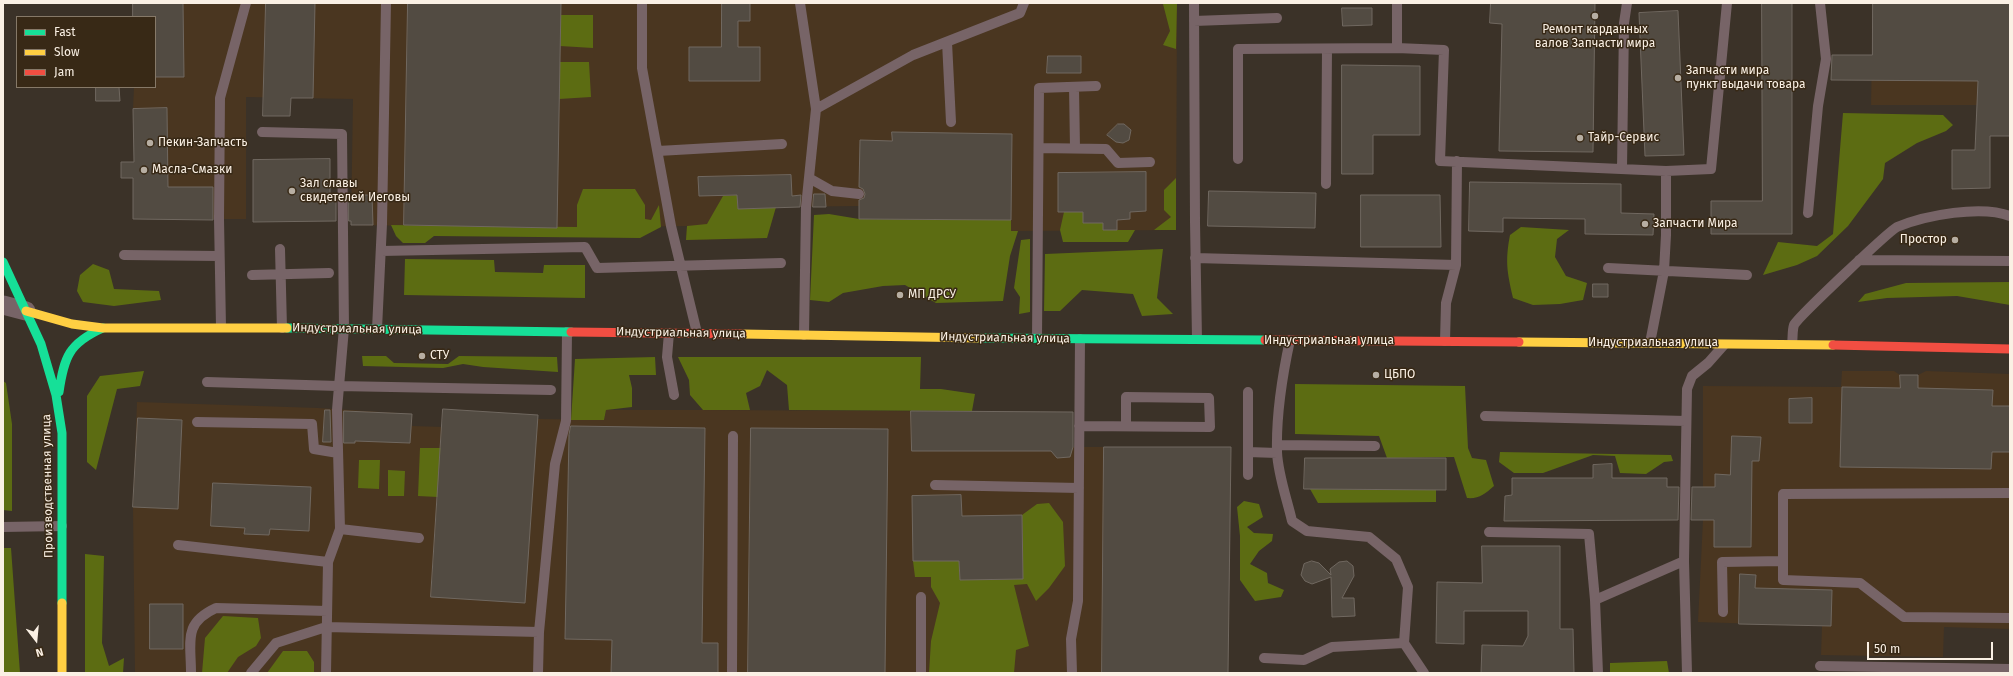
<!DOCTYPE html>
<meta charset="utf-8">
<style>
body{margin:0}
#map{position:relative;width:2013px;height:676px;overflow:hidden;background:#3b3228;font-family:"Fira Sans",sans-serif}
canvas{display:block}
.frame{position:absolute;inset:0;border:4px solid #faf0e4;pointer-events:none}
.legend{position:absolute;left:16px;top:16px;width:140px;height:72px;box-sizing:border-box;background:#382916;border:1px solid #867968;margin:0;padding:5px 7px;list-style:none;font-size:12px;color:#faf0e4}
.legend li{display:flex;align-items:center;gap:8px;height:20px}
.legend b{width:20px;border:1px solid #867968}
.north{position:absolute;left:16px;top:620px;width:40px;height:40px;-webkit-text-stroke:3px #382916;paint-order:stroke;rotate:164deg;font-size:11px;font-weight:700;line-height:16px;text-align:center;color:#faf0e4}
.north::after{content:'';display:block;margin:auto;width:14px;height:18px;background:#faf0e4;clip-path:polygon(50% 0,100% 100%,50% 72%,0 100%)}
.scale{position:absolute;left:1867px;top:642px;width:126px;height:18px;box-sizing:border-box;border:2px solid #faf0e4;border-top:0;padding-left:5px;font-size:12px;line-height:14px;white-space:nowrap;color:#faf0e4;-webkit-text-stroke:3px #382916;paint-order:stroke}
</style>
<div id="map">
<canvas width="2013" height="676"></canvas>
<div class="frame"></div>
<ul class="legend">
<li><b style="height:5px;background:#16e098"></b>Fast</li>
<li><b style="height:5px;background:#ffcf43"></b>Slow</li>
<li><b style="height:5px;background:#f24e42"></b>Jam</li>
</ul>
<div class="north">N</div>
<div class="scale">50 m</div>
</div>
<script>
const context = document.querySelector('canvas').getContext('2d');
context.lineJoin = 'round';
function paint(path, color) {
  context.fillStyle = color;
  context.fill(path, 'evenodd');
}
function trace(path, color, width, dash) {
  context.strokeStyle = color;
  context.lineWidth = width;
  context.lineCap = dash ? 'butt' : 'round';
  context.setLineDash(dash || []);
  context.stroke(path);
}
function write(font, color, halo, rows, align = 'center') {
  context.font = font + ' "Fira Sans",sans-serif';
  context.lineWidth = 3;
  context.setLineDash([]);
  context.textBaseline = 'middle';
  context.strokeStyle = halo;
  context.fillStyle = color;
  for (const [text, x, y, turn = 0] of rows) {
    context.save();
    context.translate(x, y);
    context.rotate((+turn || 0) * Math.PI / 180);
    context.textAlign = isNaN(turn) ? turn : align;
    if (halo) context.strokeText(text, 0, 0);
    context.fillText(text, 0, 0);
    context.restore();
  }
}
const built = new Path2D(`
 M133 3H1177L1176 230 1011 231 1010 220 859 219V206L776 207 767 238 686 240 687 226 557 228 351 225 353 99 246 97V219H169L167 109H133L134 87H155V17H133Z
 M1873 3H2010L1981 102 1977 105H1871Z
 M1842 371H1894L1900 375H1918L1926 371 2010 374V629L1944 627 1943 657 1821 655 1822 626 1698 622 1703 520V386L1841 387Z
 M137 402 318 408 412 414V426L443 427 535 449 538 419 604 420 606 410H703L1073 412V447H1231L1228 673H135L133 507Z`);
const forest = new Path2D(`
 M1177 3 1176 49 1163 45 1170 31 1163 4Z
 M561 15H593V48L560 46Z
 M560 62H589L591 97 559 99Z
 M1843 113 1943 115 1953 125 1946 131 1917 143 1885 163 1883 179 1848 226 1817 256 1797 265 1763 275 1778 242 1817 246 1833 234Z
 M1176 178V230H1154L1171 217 1164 210V190Z
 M583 189H635L645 205V219L651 220 659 205 661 227 640 238 434 236 425 243H403L396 236 391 225 577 227V205Z
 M737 195 738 209 776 207 767 238 686 240 687 226 707 224 723 196Z
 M1064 212H1083V223H1103L1104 230H1135L1128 242H1063L1060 230Z
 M829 214 859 219 1011 220V231H1018L1010 256 1003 301 936 303 905 285 883 286 843 293 829 302 810 300 814 215Z
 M1521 227 1569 230 1557 239 1555 257 1566 276 1587 283 1583 300 1560 304 1533 305 1513 298C1507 272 1505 261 1510 235Z
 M1030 239V312L1019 314 1020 297 1014 288 1021 240Z
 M1163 249 1157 298 1173 314 1142 316 1133 294 1082 290 1060 311H1044L1045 254Z
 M405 259 494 260 495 272 543 273 544 265H585V298L404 295Z
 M93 264 109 270 114 289 159 291 161 300 114 306 83 302 77 291 80 275Z
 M2010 282V305L1957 296 1887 298 1858 302 1865 294 1906 283Z
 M362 356H386L394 363 448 364 459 356 557 357 558 372 483 367 463 364 443 368 363 366Z
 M655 357 656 375H629L632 388V407L606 410 604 420H571L575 359Z
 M678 357H921L920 389H941L975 394 972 411 789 410 787 385 767 370 760 386 746 393 750 410H703L690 395 689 380Z
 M144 371 140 386 117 389 96 470 87 462V396L100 376Z
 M3 381 6 383 12 424V511L3 510Z
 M1295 384 1465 386 1468 448 1472 458 1486 460 1494 486C1485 494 1479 499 1467 498L1454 457 1387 458 1379 436 1295 434Z
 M420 448H441L438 497 418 496Z
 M1500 452 1671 455 1673 461 1664 462 1646 474 1620 473 1615 456 1593 455 1543 473H1514L1499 462Z
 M359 460H380L379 489 358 488Z
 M388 470 405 471 404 496H388Z
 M1310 489 1436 490V502L1318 503Z
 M1244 501 1259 504 1263 517 1247 527 1254 533 1273 534 1272 541 1259 551 1250 564 1267 573 1268 583 1284 590 1281 597 1255 601 1240 580V536L1237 507Z
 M1049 503 1063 522 1065 566 1049 588 1036 601 1027 584 1014 585 1029 646 1016 650 1014 673H929L931 641 940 603 931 587V577H915L913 561H959L960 580 1023 579 1022 515 1037 504Z
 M3 548H11L20 673H3Z
 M85 554 104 556 102 643 109 666 124 658 123 673H85Z
 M223 616 258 618 261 638 256 646 238 657 227 673H202L205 638Z
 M283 651H307L314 662V673H267Z
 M1667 661 1669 673H1610V663Z`);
const building = new Path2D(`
 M133 3H183L184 77H155V17H133Z
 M266 3H315L313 98H291L290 116H263Z
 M408 3H561L557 228 404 225Z
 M722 3H750V21H738V47H760V81H689V47H721Z
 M1491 3H1595L1593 152 1499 151 1502 24 1490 23Z
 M1762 3H1792V234H1711V201H1762Z
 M1873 3H2010V136H1990V188L1952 189V150H1975L1978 81 1831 80 1832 55H1872Z
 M1342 8H1372V25L1343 26Z
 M1678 11 1684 155 1645 156 1639 13Z
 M1048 56H1081V73H1047Z
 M1342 65 1420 66V135H1373V174H1342Z
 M96 87H119L120 101H96Z
 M167 108 168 187H213V220L133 219V178H121V162H134L133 109Z
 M1118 124H1124L1131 130 1129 140 1123 143 1116 142 1107 135Z
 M892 132 1012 134 1011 220 859 219V200L864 198 865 194 863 189 859 187 860 140 892 141Z
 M330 159V196H336V221L253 222V160Z
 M1146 172V211L1130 212V219L1117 220V230H1103V223H1083V212H1058V173Z
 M791 175 792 196 801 195 800 207 738 209 737 195 699 196 698 177Z
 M1470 182 1621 184V213L1654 214 1653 235 1585 234V219L1503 218V232L1469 231Z
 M1209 191 1316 193 1315 228 1208 226Z
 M814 194H825L826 207H813Z
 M349 195H372L373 225H351V221H349Z
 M1361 195H1440L1441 247H1361Z
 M1593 284H1608V297H1593Z
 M1900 375H1918V388L1993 390 1992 406H2010V452H1992L1991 469 1840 467 1842 387 1900 388Z
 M1812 398V423H1789V399Z
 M443 409 538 415 525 603 431 597Z
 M325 410H330L331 442H323Z
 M344 411 412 414 410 443 355 441V443H344Z
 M911 411 1073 412V447L1070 457 1057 458 1051 451H912Z
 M138 418 182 420 178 509 133 507Z
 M571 426 705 428 702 643H718V673H611L612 640 565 639 569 435Z
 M751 428 888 429 885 673H748Z
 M1732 436 1761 437 1759 461H1752L1751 547H1714V520H1691L1692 487H1715V474L1730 475Z
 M1104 447H1231L1228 673H1102Z
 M1305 458H1446V490L1304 489Z
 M1612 464V478H1667V487H1679L1678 520 1504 521 1505 496 1512 495V478H1593V465Z
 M213 483 311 487 309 531 270 529 269 535 244 534 245 528 211 526Z
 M961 495 962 516 1022 515 1023 579 960 580 959 561H913L912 496Z
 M1482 546H1560V629H1573L1574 673H1481L1482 645 1523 646 1528 636V611H1464V644L1436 643 1437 582 1482 583Z
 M1312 561 1319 563 1331 575 1330 569 1339 562 1347 561 1353 566 1354 576 1342 598H1354L1355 616 1332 617 1331 577 1312 584 1305 581 1301 575 1304 564Z
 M1740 574 1756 575 1755 588 1832 590 1831 626 1739 624Z
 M150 604H183V649H150Z`);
const lane = new Path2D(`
 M642 3V68L671 226 697 333
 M800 3 816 109
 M1194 3 1195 222 1197 339
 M1397 3V48L1444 50 1440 161 1666 171 1711 169 1727 3
 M1194 21 1277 18
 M947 42 951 122
 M1074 87 1075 148
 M262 132 342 134 344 328 337 410 340 529 328 562 326 673
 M1039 148 1106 149 1118 163 1150 162
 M658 151 782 144
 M1238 159V49L1397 48
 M1622 169 1624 23 1627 3
 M809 178 832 191 859 194
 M1326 184 1327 49
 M1808 213 1818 106 1826 59 1820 3
 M280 249 282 328
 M381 251 585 247 597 268 781 263
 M124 255 219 256
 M1195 258 1456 265
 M1859 260 2010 261
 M1608 268 1747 275
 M252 275 329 273
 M221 327 219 219 220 98 246 3
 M377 329 382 224 386 3
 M669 333 667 357 674 395
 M804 335 806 207 816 109 913 55 1020 13 1024 3
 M1037 338 1039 88 1096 86
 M1290 340C1282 377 1276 414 1277 452 1278 475 1287 499 1292 521L1307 531 1369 537 1396 559 1408 587 1404 643 1424 673
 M1445 341 1446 303 1456 265 1457 161
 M1650 343 1664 271 1666 235V171
 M1792 344C1793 338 1792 331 1794 325 1797 318 1888 232 1897 227 1926 215 1981 205 2010 216
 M207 382 338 386 551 390
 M1248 392V475
 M1485 416 1686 421
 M197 422 312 424 314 449 338 453
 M1079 426 1210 427 1209 398 1126 397V426
 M1278 445 1375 446
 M1248 452 1277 453
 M935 485 1079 488
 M2010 493 1783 494V580L1860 583 1904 617 2010 618
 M3 527 62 526
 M340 529 419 538
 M1489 532 1589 534 1595 600 1598 673
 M178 545 328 562
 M1595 600 1684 561
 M1723 612 1722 562 1783 561
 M1264 658 1304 660 1332 647 1404 643
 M1820 666 2010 669
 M191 673C191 641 183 623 216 608L327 611
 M251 673 276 643 326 627 539 632
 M538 673 539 632 555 464 566 421 567 332
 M732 673 733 436
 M921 673V597
 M1072 673 1071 639 1078 601 1080 339
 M1687 673 1684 561 1687 389 1692 376 1708 363 1724 345`);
const street = new Path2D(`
 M3 305 26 311`);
const fast = new Path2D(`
 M3 262 41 344 56 395 62 433V603
 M287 328 571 332
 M979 338 1265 340
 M59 392C64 357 69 343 103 328`);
const slow = new Path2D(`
 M26 311 72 324 103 328H287
 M742 334 979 338
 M1519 342 1833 345
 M62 603V673`);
const jam = new Path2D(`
 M571 332 742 334
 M1265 340 1519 342
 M1833 345 2010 349`);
const markers = [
 [1595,16,4,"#b7aea2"],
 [1678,78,4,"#b7aea2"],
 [1580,138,4,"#b7aea2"],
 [150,143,4,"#b7aea2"],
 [144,170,4,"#b7aea2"],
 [292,191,4,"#b7aea2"],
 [1645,224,4,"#b7aea2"],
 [1955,240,4,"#b7aea2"],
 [900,295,4,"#b7aea2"],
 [422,356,4,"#b7aea2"],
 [1376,375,4,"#b7aea2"]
];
const poiNames = [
 ["Ремонт карданных",1595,30,"center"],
 ["валов Запчасти мира",1595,44,"center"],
 ["Запчасти мира",1686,71],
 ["пункт выдачи товара",1686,85],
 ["Тайр-Сервис",1588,138],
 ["Пекин-Запчасть",158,143],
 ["Масла-Смазки",152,170],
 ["Зал славы",300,184],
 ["свидетелей Иеговы",300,198],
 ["Запчасти Мира",1653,224],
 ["Простор",1947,240,"right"],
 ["МП ДРСУ",908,295],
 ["СТУ",430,356],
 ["ЦБПО",1384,375]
];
const streetNames = [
 ["Индустриальная улица",357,329,1],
 ["Индустриальная улица",681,333,1],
 ["Индустриальная улица",1005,338,1],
 ["Индустриальная улица",1329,341],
 ["Индустриальная улица",1653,343],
 ["Производственная улица",48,486,-91]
];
paint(built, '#4a3620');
paint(forest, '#5c6c12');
paint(building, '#524b42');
trace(building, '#706860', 1);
trace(lane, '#776467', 10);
trace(street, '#776467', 19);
trace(fast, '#16e098', 9);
trace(slow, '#ffcf43', 9);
trace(jam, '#f24e42', 9);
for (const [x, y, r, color] of markers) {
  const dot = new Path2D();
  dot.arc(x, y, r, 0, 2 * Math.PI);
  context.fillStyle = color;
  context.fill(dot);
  trace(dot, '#382916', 1.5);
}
write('12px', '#faf0e4', '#382916', poiNames, 'left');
write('12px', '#faf0e4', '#382916', streetNames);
</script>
